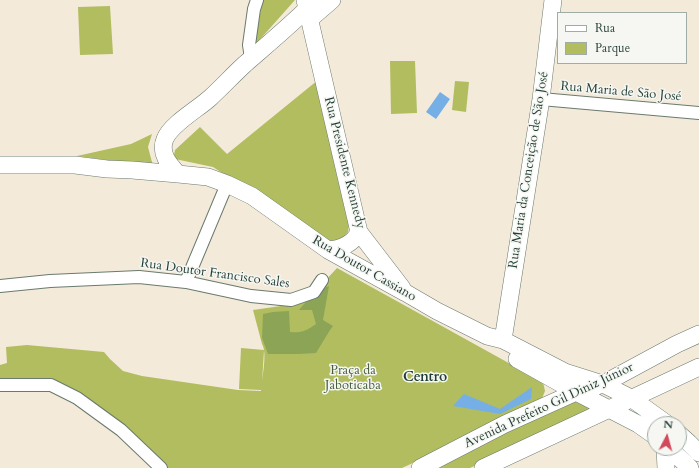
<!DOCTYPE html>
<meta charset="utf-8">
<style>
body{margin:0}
#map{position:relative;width:699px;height:468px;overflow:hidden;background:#f4ead9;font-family:Cardo,serif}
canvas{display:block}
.legend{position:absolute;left:557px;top:12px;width:130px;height:52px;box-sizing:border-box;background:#f6f6f2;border:1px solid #a0aca6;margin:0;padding:5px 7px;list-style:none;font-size:12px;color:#1f3d34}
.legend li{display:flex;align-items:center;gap:8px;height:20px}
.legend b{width:20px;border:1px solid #a0aca6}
.north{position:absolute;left:647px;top:416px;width:40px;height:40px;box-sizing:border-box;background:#f6f6f2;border:1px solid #a0aca6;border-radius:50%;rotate:6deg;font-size:11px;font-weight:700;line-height:16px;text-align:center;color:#1f3d34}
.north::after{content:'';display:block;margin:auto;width:14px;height:18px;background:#d1495b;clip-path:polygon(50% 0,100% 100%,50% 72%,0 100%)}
</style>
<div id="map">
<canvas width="699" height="468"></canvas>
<ul class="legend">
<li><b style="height:5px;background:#fff"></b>Rua</li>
<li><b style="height:11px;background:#b1bd5f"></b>Parque</li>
</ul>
<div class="north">N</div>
</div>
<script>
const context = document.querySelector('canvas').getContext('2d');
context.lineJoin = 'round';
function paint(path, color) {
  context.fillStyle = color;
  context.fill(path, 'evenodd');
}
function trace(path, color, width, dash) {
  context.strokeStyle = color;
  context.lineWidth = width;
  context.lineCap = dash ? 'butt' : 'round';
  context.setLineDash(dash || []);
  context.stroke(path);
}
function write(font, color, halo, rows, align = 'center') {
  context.font = font + ' Cardo,serif';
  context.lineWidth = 3;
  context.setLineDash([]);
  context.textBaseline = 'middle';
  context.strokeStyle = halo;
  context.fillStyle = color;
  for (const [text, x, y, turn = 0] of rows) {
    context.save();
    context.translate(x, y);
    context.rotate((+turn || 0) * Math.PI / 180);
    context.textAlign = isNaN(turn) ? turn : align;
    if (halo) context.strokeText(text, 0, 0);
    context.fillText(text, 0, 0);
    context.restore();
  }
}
const green = new Path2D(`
 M263 0H295L255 45 262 2Z
 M110 6 113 54 80 55 78 7Z
 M390 61H415L417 113 391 114Z
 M318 80 350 218 348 232 340 241H331L324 239 213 167 175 159 174 155 175 150 200 127 227 154Z
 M455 81 469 82 466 112 452 110Z
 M152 134 148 147 153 166 77 156 131 144Z
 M337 268 543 382 545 391 541 401 480 432 402 468H165L54 381 0 379V365L7 363 6 347 27 345 104 352 110 359 123 371 142 376 238 390 261 391V390L239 389 241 348 264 350 262 383C263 372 267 352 262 344L253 310 288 305 314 293Z
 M573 401 593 409 517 446 470 468H431Z`);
const forest = new Path2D(`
 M329 286 323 320 333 326 330 330 316 353 299 354H268L262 338 263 314 273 312 289 311 290 332C302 333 306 331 316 324L312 310H299C309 298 315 291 329 286Z`);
const water = new Path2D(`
 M440 92 450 99 436 119 426 112Z
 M532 387 531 399 500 414 453 406 464 394 500 409Z`);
const street = new Path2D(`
 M251 58 249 45 254 9 257 0
 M541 99 699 113
 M186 282 227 184
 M0 286 50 281 139 277 186 282 251 296 291 300 314 292 322 280
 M0 385H51L77 398 121 430 161 468`);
const secondary = new Path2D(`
 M305 0 359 232 402 288
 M310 19 332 0
 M0 165H75L107 169 132 170 178 174 208 177 227 184 252 196 328 250 406 293 437 311 487 336 503 340 565 372 603 384 631 398 667 424
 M178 174C169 164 159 153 165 139 171 124 198 109 210 98 222 87 233 75 245 64 268 44 292 24 313 3
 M328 250C340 249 353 244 359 232
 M503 340 541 99 553 0
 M517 359 576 392 638 424 655 436
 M679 434 689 443 699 453
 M665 448 666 468
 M669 448 690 468
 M420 468 505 424 576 392 603 384 677 344 699 334
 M483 468 699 367`);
const streetNames = [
 ["Rua Maria de São José",621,92,5],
 ["Rua Presidente Kennedy",344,163,76],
 ["Rua Maria da Conceição de São José",529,170,-81],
 ["Rua Doutor Cassiano",364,269,30],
 ["Rua Doutor Francisco Sales",215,274,8],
 ["Avenida Prefeito Gil Diniz Júnior",549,406,-25]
];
const parkNames = [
 ["Praça da",353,371],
 ["Jaboticaba",353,386]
];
const neighbourhoodNames = [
 ["Centro",425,378]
];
paint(green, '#b1bd5f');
paint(forest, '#8ca456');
paint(water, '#76afe6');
trace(street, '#6a7a6e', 14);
trace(secondary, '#6a7a6e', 18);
trace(street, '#fff', 12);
trace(secondary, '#fff', 17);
write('13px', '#1f3d34', '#f6f6f2', streetNames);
write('13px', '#445d3f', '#f6f6f2', parkNames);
write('bold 14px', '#1f3d34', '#f6f6f2', neighbourhoodNames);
</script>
